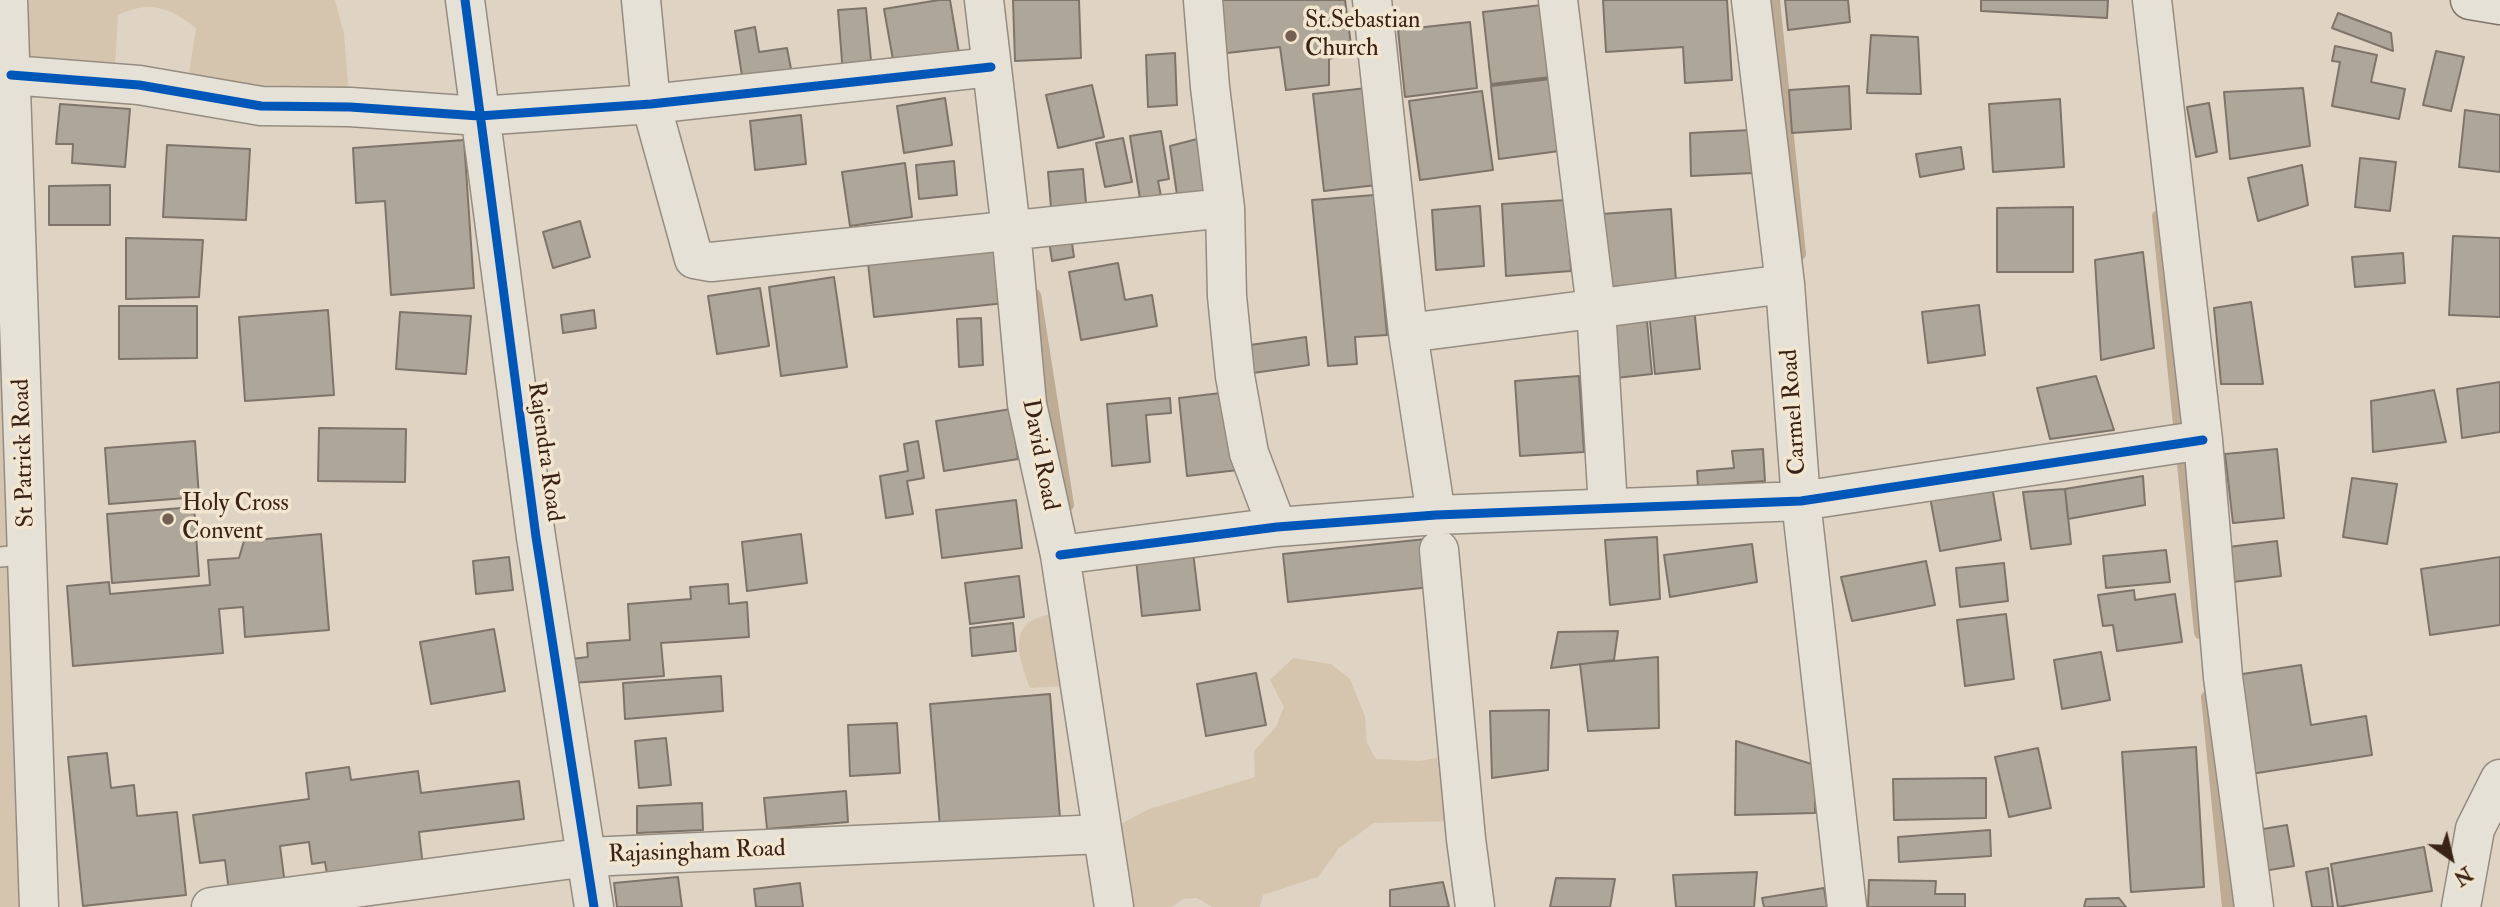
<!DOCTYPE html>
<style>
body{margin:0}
#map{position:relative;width:2500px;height:907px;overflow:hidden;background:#dfd4c3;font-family:"IM FELL Double Pica",serif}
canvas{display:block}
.north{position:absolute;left:2416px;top:823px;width:70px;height:70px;-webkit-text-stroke:5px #f2e6d0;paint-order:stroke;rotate:146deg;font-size:19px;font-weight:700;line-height:28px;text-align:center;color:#3a2216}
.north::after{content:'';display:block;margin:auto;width:24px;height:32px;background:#3a2216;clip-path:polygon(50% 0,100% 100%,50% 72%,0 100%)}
</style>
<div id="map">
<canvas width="2500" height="907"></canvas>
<div class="north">N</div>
</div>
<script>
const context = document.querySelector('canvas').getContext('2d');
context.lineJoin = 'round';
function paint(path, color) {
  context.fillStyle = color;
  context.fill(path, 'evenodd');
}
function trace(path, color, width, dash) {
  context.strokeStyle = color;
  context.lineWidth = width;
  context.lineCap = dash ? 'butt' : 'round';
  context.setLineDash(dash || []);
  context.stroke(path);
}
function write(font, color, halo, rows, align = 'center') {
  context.font = font + ' "IM FELL Double Pica",serif';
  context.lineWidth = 7;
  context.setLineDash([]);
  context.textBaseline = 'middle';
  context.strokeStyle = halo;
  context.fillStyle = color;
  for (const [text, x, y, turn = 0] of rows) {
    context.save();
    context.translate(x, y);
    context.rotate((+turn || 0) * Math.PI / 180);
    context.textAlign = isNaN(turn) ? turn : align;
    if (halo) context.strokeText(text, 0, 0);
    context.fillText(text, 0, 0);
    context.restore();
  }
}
const green = new Path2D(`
 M0 0 9 5 32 0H335L344 34 350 107 186 93 196 28C168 7 151 0 118 15L114 83 12 76 39 907H0Z
 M1046 615H1069L1066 686 1030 688C1019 658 1006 625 1046 615Z
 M1293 658 1331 664 1350 679 1365 716 1367 743 1376 759 1420 761 1458 754 1464 821 1374 823 1339 848 1318 877 1263 895 1260 907H1212L1197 898 1183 899 1172 907H1133L1102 834 1149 809 1255 777 1254 751 1276 727 1284 707 1270 680Z`);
const stream = new Path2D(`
 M1774 0 1800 254
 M2158 216 2200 633
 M1035 295 1068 505
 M2207 697 2228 907`);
const building = new Path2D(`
 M939 0H950L960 59 895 71 884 9Z
 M1013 0H1079L1081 58 1015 61Z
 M1217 0H1345L1352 52 1329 59V85L1286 90 1280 47 1218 54Z
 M1603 0H1727L1732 80 1685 83 1683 47 1606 52Z
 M1785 0H1848L1850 22 1788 30Z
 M1981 0H2108L2107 18 1981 11Z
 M1550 4 1559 76 1491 84 1483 12Z
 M866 8 872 71 843 74 838 10Z
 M2338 13 2391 33 2393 51 2332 28Z
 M1470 22 1477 88 1405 97 1398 30Z
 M755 27 759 52 787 48 792 74 743 82 735 31Z
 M1871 35 1918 37 1921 94 1867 93Z
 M2335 46 2377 55 2371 82 2405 89 2399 119 2332 106 2340 62 2332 61Z
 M2436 51 2464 57 2451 111 2423 105Z
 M1175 53 1177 105 1148 107 1146 55Z
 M1559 78 1567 150 1499 159 1491 86Z
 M1092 85 1104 137 1058 148 1046 95Z
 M1849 86 1851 129 1792 133 1789 90Z
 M1367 88 1377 185 1324 191 1313 94Z
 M2303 88 2310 146 2230 159 2224 92Z
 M1482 91 1493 170 1420 180 1409 101Z
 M945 98 952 145 904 153 897 106Z
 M2060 99 2064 167 1993 172 1989 104Z
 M2209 103 2217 152 2196 157 2187 107Z
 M60 104 130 109 125 167 72 163 73 144H56Z
 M2465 110 2500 115V172L2459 167Z
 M801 115 806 164 755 170 750 121Z
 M1751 130 1753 173 1691 176 1690 133Z
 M1161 131 1169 179 1158 181 1162 201 1141 205 1130 136Z
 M1123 138 1132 182 1105 187 1096 143Z
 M1197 139 1205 196 1178 202 1170 146Z
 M464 140 474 288 391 295 385 201 356 203 353 148Z
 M167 145 250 149 246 220 163 217Z
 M1961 147 1964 169 1920 177 1916 154Z
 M2360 158 2396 162 2390 211 2355 207Z
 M954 161 957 195 919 199 916 165Z
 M905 163 912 217 850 226 842 172Z
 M2302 165 2308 205 2258 221 2248 178Z
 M1083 169 1087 215 1052 219 1048 172Z
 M110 185V225H49V186Z
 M1374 195 1387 335 1355 337 1357 364 1328 366 1312 200Z
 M1566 200 1571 271 1506 276 1502 204Z
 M1480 206 1484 266 1436 270 1432 210Z
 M2073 207V272H1997V208Z
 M1671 209 1676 282 1606 287 1601 214Z
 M580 221 590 257 553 268 543 232Z
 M1070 230 1074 257 1052 261 1048 234Z
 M2453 236 2500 238V317L2449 315Z
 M126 238 203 240 199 297 126 299Z
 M999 248 1005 303 874 317 868 263Z
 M2143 252 2154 348 2101 360 2095 260Z
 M2403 253 2405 283 2355 287 2352 257Z
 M1118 263 1125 300 1152 295 1157 326 1081 340 1069 272Z
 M834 277 847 367 781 376 769 287Z
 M760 288 769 346 717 354 708 296Z
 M2251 302 2263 384H2221L2214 308Z
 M1979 305 1985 355 1928 363 1922 312Z
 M119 306H197V358L119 359Z
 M1694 306 1700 369 1655 374 1649 311Z
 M328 310 334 395 245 401 239 317Z
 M594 310 596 328 563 333 561 315Z
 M1646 311 1652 374 1607 379 1600 316Z
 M400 312 471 316 466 374 396 369Z
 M981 318 983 365 959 367 957 319Z
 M1306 337 1309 365 1246 374 1243 346Z
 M1579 376 1584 452 1520 456 1515 381Z
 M2096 376 2114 430 2050 439 2037 388Z
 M2500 382V432L2462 438 2457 389Z
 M2434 390 2446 442 2373 452 2371 401Z
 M1229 392 1238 470 1187 476 1179 398Z
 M1170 398 1171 413 1146 415 1150 462 1112 466 1107 404Z
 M1011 409 1018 459 944 471 936 421Z
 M319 428 406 429 405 482 318 481Z
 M195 441 199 497 109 504 105 448Z
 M918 441 924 478 907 481 913 514 886 518 880 476 908 471 904 444Z
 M1763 449 1765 481 1698 486 1697 471 1734 468 1732 451Z
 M2277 449 2284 518 2233 523 2225 454Z
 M2143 476 2145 505 2068 519 2065 489Z
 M2352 478 2397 484 2387 544 2343 537Z
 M1992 486 2001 540 1940 551 1930 497Z
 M2065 489 2071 544 2031 549 2023 492Z
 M1016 500 1022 548 942 558 936 510Z
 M194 507 199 576 112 583 107 514Z
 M321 534 329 630 245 637 243 607 219 609 223 653 73 666 67 586 109 582 110 594 210 585 208 560 239 558 244 541Z
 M801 534 807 583 747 591 742 542Z
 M1657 537 1660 599 1610 605 1605 540Z
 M1426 539 1431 587 1288 602 1283 554Z
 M2277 541 2281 576 2233 582 2228 547Z
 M1752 544 1757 582 1670 597 1664 555Z
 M2166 550 2170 582 2106 588 2103 556Z
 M1193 552 1200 610 1142 616 1136 559Z
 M509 557 513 590 476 594 473 561Z
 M2500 557V625L2430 635 2421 569Z
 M1926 561 1935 605 1852 621 1841 577Z
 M2004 563 2008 601 1960 607 1956 568Z
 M1019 576 1024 617 970 624 965 583Z
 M728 584 729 604 747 602 749 637 661 643 664 676 573 683 571 659 588 657 587 643 630 640 628 604 691 599 690 587Z
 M2134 590 2135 600 2175 594 2182 642 2117 651 2113 625 2103 626 2098 595Z
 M2006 614 2014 679 1965 686 1957 620Z
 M1013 623 1016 651 972 656 970 628Z
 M494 629 505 691 431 704 420 642Z
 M1618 631 1614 660 1551 668 1558 632Z
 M2101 652 2110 700 2062 709 2054 660Z
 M1658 657 1659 728 1588 731 1580 664Z
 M2301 665 2311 725 2366 716 2372 755 2238 776 2223 677Z
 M1256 673 1266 725 1206 736 1197 684Z
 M721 676 723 711 625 719 623 683Z
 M1050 694 1060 818 940 827 930 704Z
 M1549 710 1548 770 1492 778 1490 711Z
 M897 723 900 773 850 776 848 725Z
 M666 738 671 785 639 788 635 741Z
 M1736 741 1815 765V813L1735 815Z
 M2196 747 2204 887 2131 892 2122 752Z
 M2038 748 2051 808 2009 817 1995 757Z
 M107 753 111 788 134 785 137 816 177 812 186 895 83 906 68 757Z
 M349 767 351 780 418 771 421 793 519 781 524 819 419 832 423 867 328 880 325 862 312 864 309 842 280 846 285 885 229 892 225 860 200 863 193 815 309 799 306 773Z
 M1986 778V818L1894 820 1893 779Z
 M846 791 848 822 767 829 764 798Z
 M702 803 703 830 637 833V806Z
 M2287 825 2294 866 2263 871 2257 830Z
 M1990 830 1991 856 1899 862 1898 837Z
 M2424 847 2432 891 2338 907 2331 864Z
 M2328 868 2333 907H2312L2306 872Z
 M1757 872 1754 907H1676L1673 875Z
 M678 877 682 907H617L614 883Z
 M1556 878 1615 879 1610 907H1550Z
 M1869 880 1936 881 1935 894H1965V907H1868Z
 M1443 882 1449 907H1390V890Z
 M800 883 803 907H756L754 889Z
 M1824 888 1827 907H1764L1762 898Z
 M2119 898 2126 907H2084L2086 899Z`);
const service = new Path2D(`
 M0 557 30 554`);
const minor = new Path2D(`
 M8 0 39 907
 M465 0 536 537 594 907
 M641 0 651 104 694 259 711 262 1225 208
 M984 0 1011 230 1027 404 1060 555 1114 907
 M1203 0 1210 87 1225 208 1227 296 1235 376 1249 453 1277 527
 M1372 0 1408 333 1436 515
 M1558 0 1596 308 1608 507
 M1751 0 1785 284 1801 501 1847 907
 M2152 0 2203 440 2223 677 2254 907
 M11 75 139 85 261 106 350 107 479 116 651 104 991 67
 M1408 333 1785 284
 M1439 550 1466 839 1475 907
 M1060 555 1277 527 1436 515 1801 501 2203 440
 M211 907 588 857 1102 834
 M2461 907 2475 829 2500 779`);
const secondary = new Path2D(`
 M2470 0 2500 5`);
const cycleway = new Path2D(`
 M465 0 536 537 594 907
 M11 75 139 85 261 106 350 107 479 116 651 104 991 67
 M1060 555 1277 527 1436 515 1801 501 2203 440`);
const markers = [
 [1291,36,7,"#746053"],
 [168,519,7,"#746053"]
];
const poiNames = [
 ["St.Sebastian",1305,22],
 ["Church",1305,50],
 ["Holy Cross",182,505],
 ["Convent",182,533]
];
const streetNames = [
 ["Carmel Road",1795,412,-94],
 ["Rajendra Road",544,452,82],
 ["St Patrick Road",25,453,-92],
 ["David Road",1039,455,79],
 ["Rajasingham Road",697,853,-2]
];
paint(green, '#d5c5ae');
trace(stream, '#bdab94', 12);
paint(building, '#afa69a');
trace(building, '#7e746a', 2);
trace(service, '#958c81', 22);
trace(minor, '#958c81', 41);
trace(secondary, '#7e746a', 41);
trace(service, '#e6e1d7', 19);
trace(minor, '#e6e1d7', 38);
trace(secondary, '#e6e1d7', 38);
trace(cycleway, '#0057b8', 9);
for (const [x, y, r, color] of markers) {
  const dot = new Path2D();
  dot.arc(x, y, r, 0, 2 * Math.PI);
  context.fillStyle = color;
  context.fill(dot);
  trace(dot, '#f2e6d0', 2.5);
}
write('24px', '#3a2216', '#f2e6d0', poiNames, 'left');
write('24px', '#3a2216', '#f2e6d0', streetNames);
</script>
